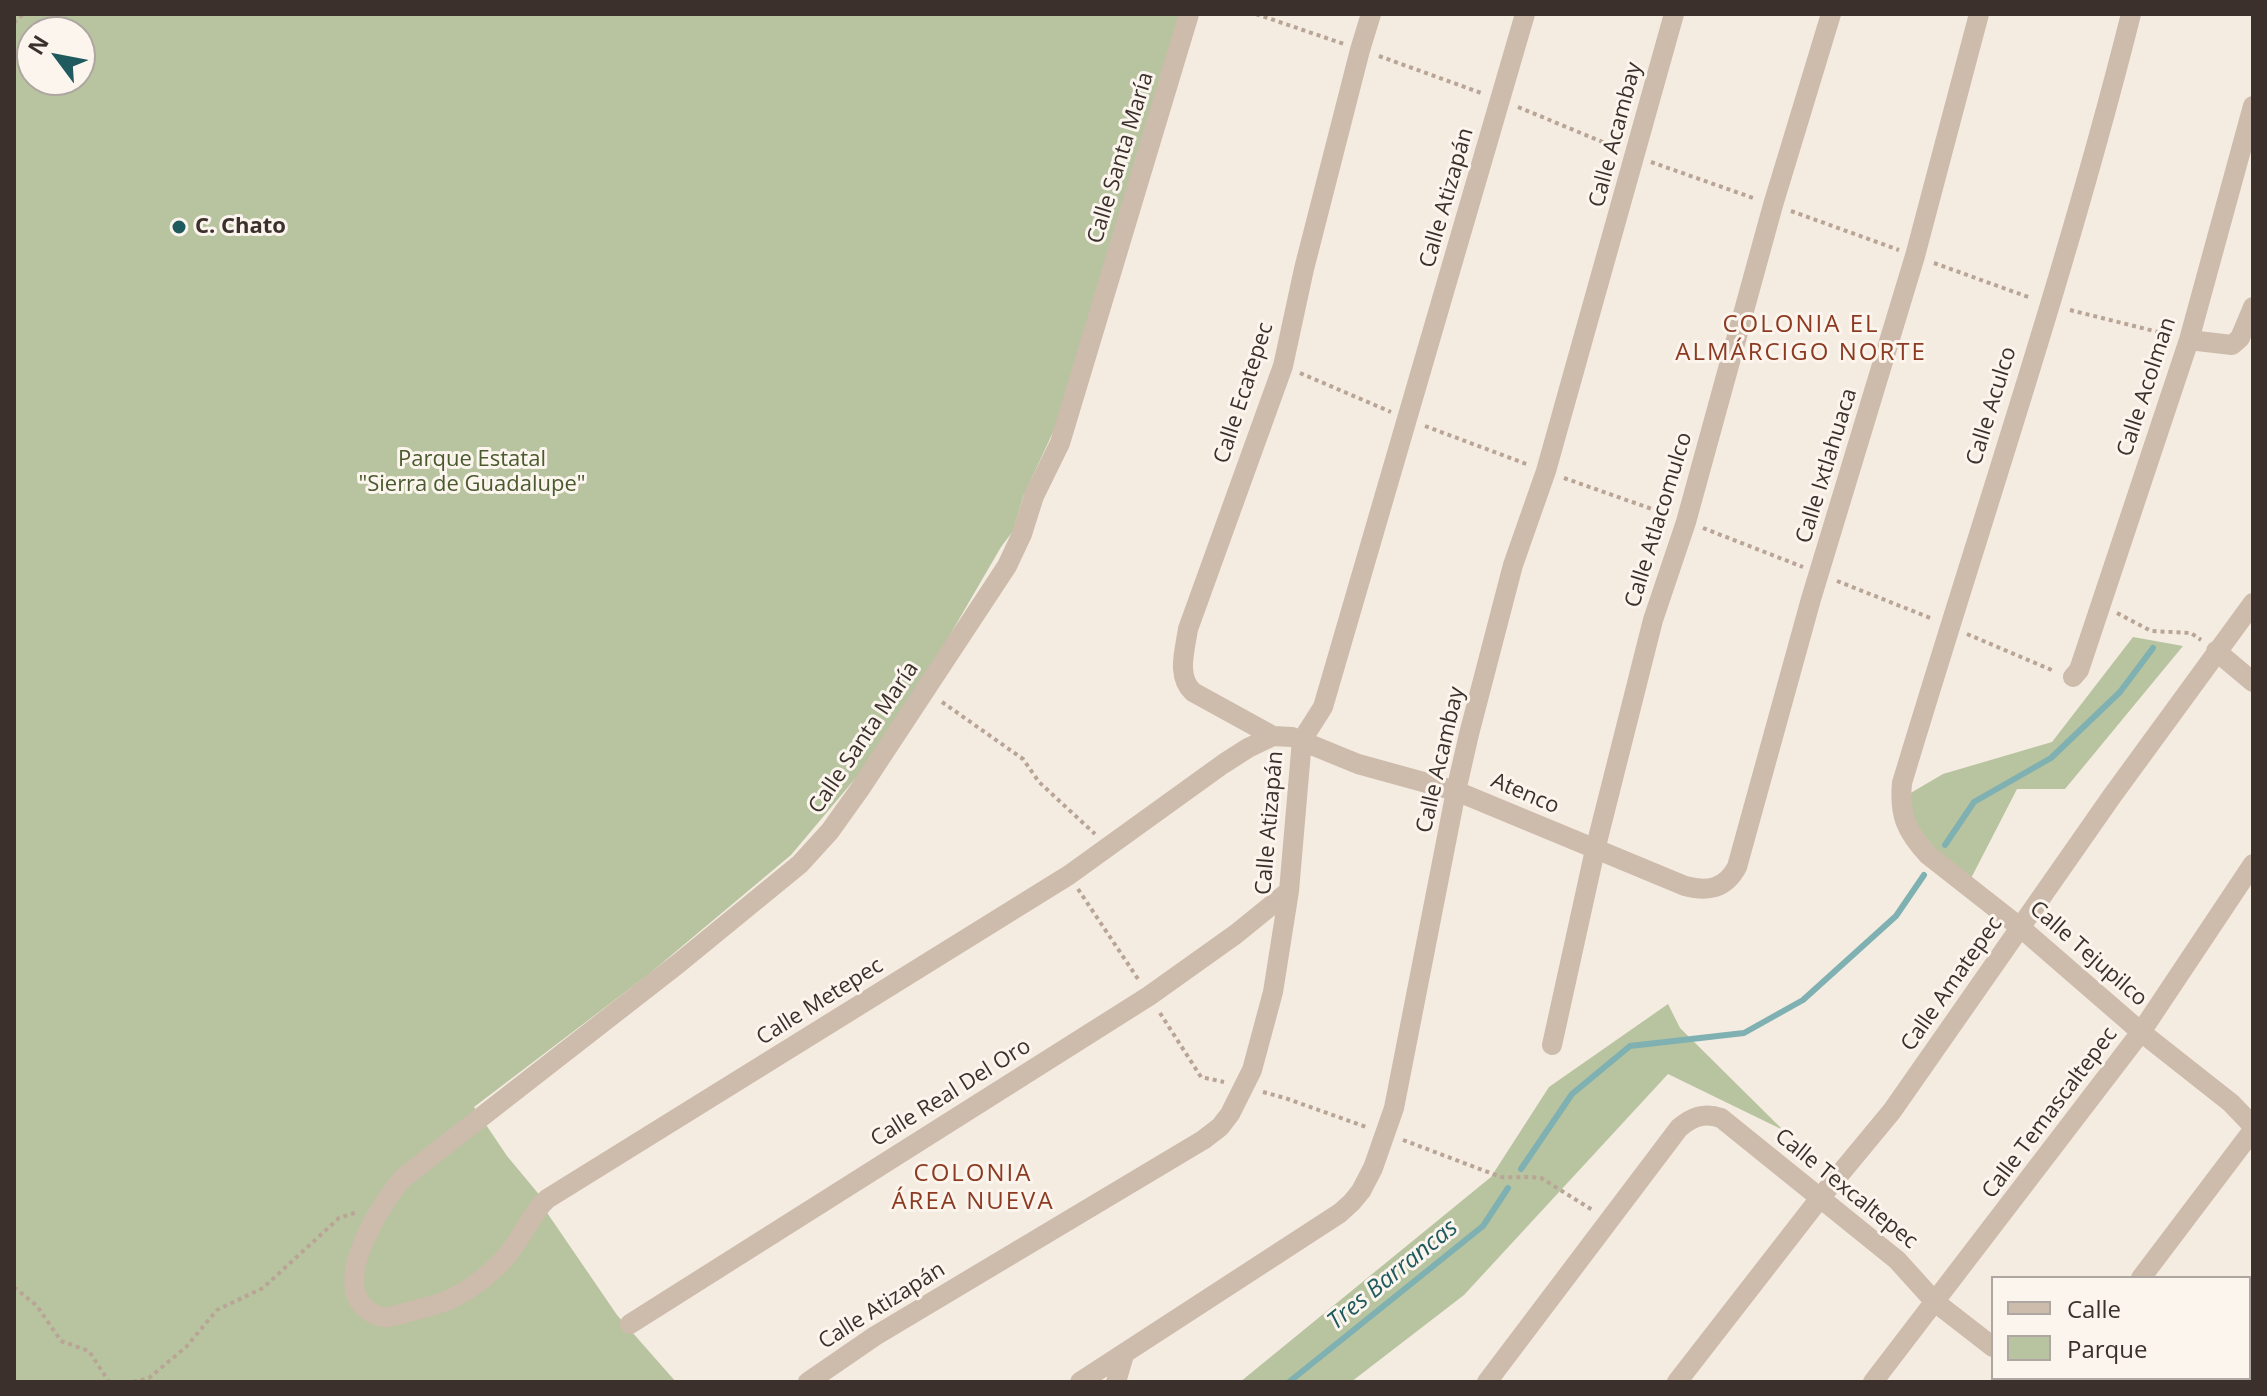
<!DOCTYPE html>
<meta charset="utf-8">
<style>
body{margin:0}
#map{position:relative;width:2267px;height:1396px;overflow:hidden;background:#f4ebe1;font-family:"Open Sans",sans-serif}
canvas{display:block}
.frame{position:absolute;inset:0;border:16px solid #3b302b;pointer-events:none}
.legend{position:absolute;left:1991px;top:1276px;width:260px;height:104px;box-sizing:border-box;background:#fbf5ee;border:2px solid #aea6a0;margin:0;padding:10px 14px;list-style:none;font-size:24px;color:#3b302b}
.legend li{display:flex;align-items:center;gap:16px;height:40px}
.legend b{width:40px;border:2px solid #aea6a0}
.north{position:absolute;left:16px;top:16px;width:80px;height:80px;box-sizing:border-box;background:#fbf5ee;border:2px solid #aea6a0;border-radius:50%;rotate:302deg;font-size:22px;font-weight:700;line-height:32px;text-align:center;color:#3b302b}
.north::after{content:'';display:block;margin:auto;width:28px;height:36px;background:#1f5a5e;clip-path:polygon(50% 0,100% 100%,50% 72%,0 100%)}
</style>
<div id="map">
<canvas width="2267" height="1396"></canvas>
<div class="frame"></div>
<ul class="legend">
<li><b style="height:10px;background:#cdbbac"></b>Calle</li>
<li><b style="height:22px;background:#b8c4a0"></b>Parque</li>
</ul>
<div class="north">N</div>
</div>
<script>
const context = document.querySelector('canvas').getContext('2d');
context.lineJoin = 'round';
function paint(path, color) {
  context.fillStyle = color;
  context.fill(path, 'evenodd');
}
function trace(path, color, width, dash) {
  context.strokeStyle = color;
  context.lineWidth = width;
  context.lineCap = dash ? 'butt' : 'round';
  context.setLineDash(dash || []);
  context.stroke(path);
}
function write(font, color, halo, rows, align = 'center') {
  context.font = font + ' "Open Sans",sans-serif';
  context.lineWidth = 6;
  context.setLineDash([]);
  context.textBaseline = 'middle';
  context.strokeStyle = halo;
  context.fillStyle = color;
  for (const [text, x, y, turn = 0] of rows) {
    context.save();
    context.translate(x, y);
    context.rotate((+turn || 0) * Math.PI / 180);
    context.textAlign = isNaN(turn) ? turn : align;
    if (halo) context.strokeText(text, 0, 0);
    context.fillText(text, 0, 0);
    context.restore();
  }
}
const green = new Path2D(`
 M14 14H1192L1079 376 1023 497 1013 531 1001 547 940 652 870 761 791 855 649 974 474 1107 507 1156 542 1198 539 1201 617 1315 676 1382H14ZM32 32H80V80H32Z
 M2133 637 2183 646 2065 789H2017L1966 888 1897 801 1943 774 2052 742Z
 M1668 1004 1680 1028 1783 1130 1668 1074 1464 1295 1351 1382H1240L1491 1177 1549 1087Z`);
const stream = new Path2D(`
 M1945 845 1974 802 2051 758 2120 692 2153 648
 M1521 1169 1572 1094 1630 1046 1744 1033 1803 1000 1896 916 1924 875
 M1289 1382 1483 1226 1508 1188`);
const path = new Path2D(`
 M1256 14 1344 44
 M14 23 23 14
 M1379 56 1484 94
 M1518 107 1617 148
 M1651 162 1756 199
 M1791 211 1899 250
 M1934 263 2031 298
 M2070 310 2170 335
 M1300 373 1391 412
 M1425 426 1529 465
 M1564 478 1669 515
 M1703 528 1803 567
 M1837 581 1933 619
 M2117 613 2151 631 2191 633 2201 640
 M1967 634 2054 671
 M942 702 1023 759 1039 782 1095 834
 M1078 889 1140 982
 M1160 1013 1201 1077 1224 1082
 M1263 1092 1285 1098 1369 1128
 M1403 1140 1501 1177C1515 1178 1528 1176 1541 1178L1594 1211
 M14 1287 37 1306 61 1341 89 1351 109 1382
 M133 1382 149 1378 186 1347 217 1310 263 1288 339 1218 357 1212`);
const minor = new Path2D(`
 M1189 14 1060 443 1034 496 1022 534 1007 566 860 789 830 831 800 864 679 963 403 1178C381 1203 333 1279 365 1308 371 1313 379 1318 387 1317 396 1316 407 1312 416 1310 426 1307 436 1305 446 1301 470 1291 497 1270 512 1249 525 1232 531 1214 547 1199L1069 875 1223 764 1248 748 1273 736 1292 737 1358 764 1456 791 1685 886C1708 892 1725 889 1737 867L1811 599 1915 256 1979 14
 M2131 14C2066 273 1979 527 1902 783 1899 815 1906 831 1928 855L2021 928 2141 1032 2231 1103 2253 1126
 M2189 340 2232 345 2240 338 2253 307
 M2216 651 2253 682
 M2073 677 2079 670 2189 340 2253 106
 M1273 736 1193 692C1176 676 1185 650 1188 629L1283 366 1304 269 1360 50 1371 14
 M1552 1045 1595 850 1653 620 1686 522 1773 205 1831 14
 M2141 1278 2253 1130
 M630 1324 1149 996 1236 934 1289 891
 M2030 1378 2035 1382
 M808 1382 875 1336 1203 1140 1220 1127 1230 1114 1252 1070 1273 992 1289 891 1302 740 1323 707 1525 14
 M1080 1382 1340 1213 1352 1202 1361 1191 1373 1168 1394 1108 1456 791 1469 734 1513 565 1546 471 1674 14
 M1116 1382 1124 1355
 M1487 1382 1679 1128C1692 1117 1704 1112 1721 1118L1897 1260 1935 1302 1993 1347
 M1677 1382 1820 1198 1892 1111 2112 796 2253 603
 M1873 1382 2141 1032 2253 864
 M2063 1382 2066 1378`);
const markers = [
 [179,227,8,"#1f5a5e"]
];
const streetNames = [
 ["Calle Acambay",1616,135,-75],
 ["Calle Santa María",1121,158,-73],
 ["Calle Atizapán",1447,198,-74],
 ["Calle Acolman",2147,387,-72],
 ["Calle Ecatepec",1244,393,-72],
 ["Calle Aculco",1992,406,-73],
 ["Calle Ixtlahuaca",1827,466,-73],
 ["Calle Atlacomulco",1659,520,-73],
 ["Calle Santa María",864,738,-56],
 ["Calle Acambay",1441,760,-77],
 ["Atenco",1525,794,23],
 ["Calle Atizapán",1270,823,-85],
 ["Calle Tejupilco",2088,954,41],
 ["Calle Amatepec",1952,984,-55],
 ["Calle Metepec",820,1002,-32],
 ["Calle Real Del Oro",951,1093,-32],
 ["Calle Temascaltepec",2050,1113,-53],
 ["Calle Texcaltepec",1846,1189,39],
 ["Calle Atizapán",882,1306,-32]
];
const poiNames = [
 ["C. Chato",195,227]
];
const parkNames = [
 ["Parque Estatal",472,460],
 ["\"Sierra de Guadalupe\"",472,485]
];
const neighbourhoodNames = [
 ["COLONIA EL",1801,325],
 ["ALMÁRCIGO NORTE",1801,353],
 ["COLONIA",973,1174],
 ["ÁREA NUEVA",973,1202]
];
const waterNames = [
 ["Tres Barrancas",1393,1275,-39]
];
paint(green, '#b8c4a0');
trace(stream, '#7fb0b2', 6);
trace(path, '#b9a596', 4, [4, 4]);
trace(minor, '#cdbbac', 20);
for (const [x, y, r, color] of markers) {
  const dot = new Path2D();
  dot.arc(x, y, r, 0, 2 * Math.PI);
  context.fillStyle = color;
  context.fill(dot);
  trace(dot, '#fbf5ee', 3);
}
write('22px', '#3b302b', '#fbf5ee', streetNames);
write('bold 22px', '#3b302b', '#fbf5ee', poiNames, 'left');
write('22px', '#4a5a2e', '#fbf5ee', parkNames);
context.letterSpacing = '2px';
write('24px', '#8c3b22', '#fbf5ee', neighbourhoodNames);
context.letterSpacing = '0px';
write('italic 24px', '#1f5a5e', '#fbf5ee', waterNames);
</script>
